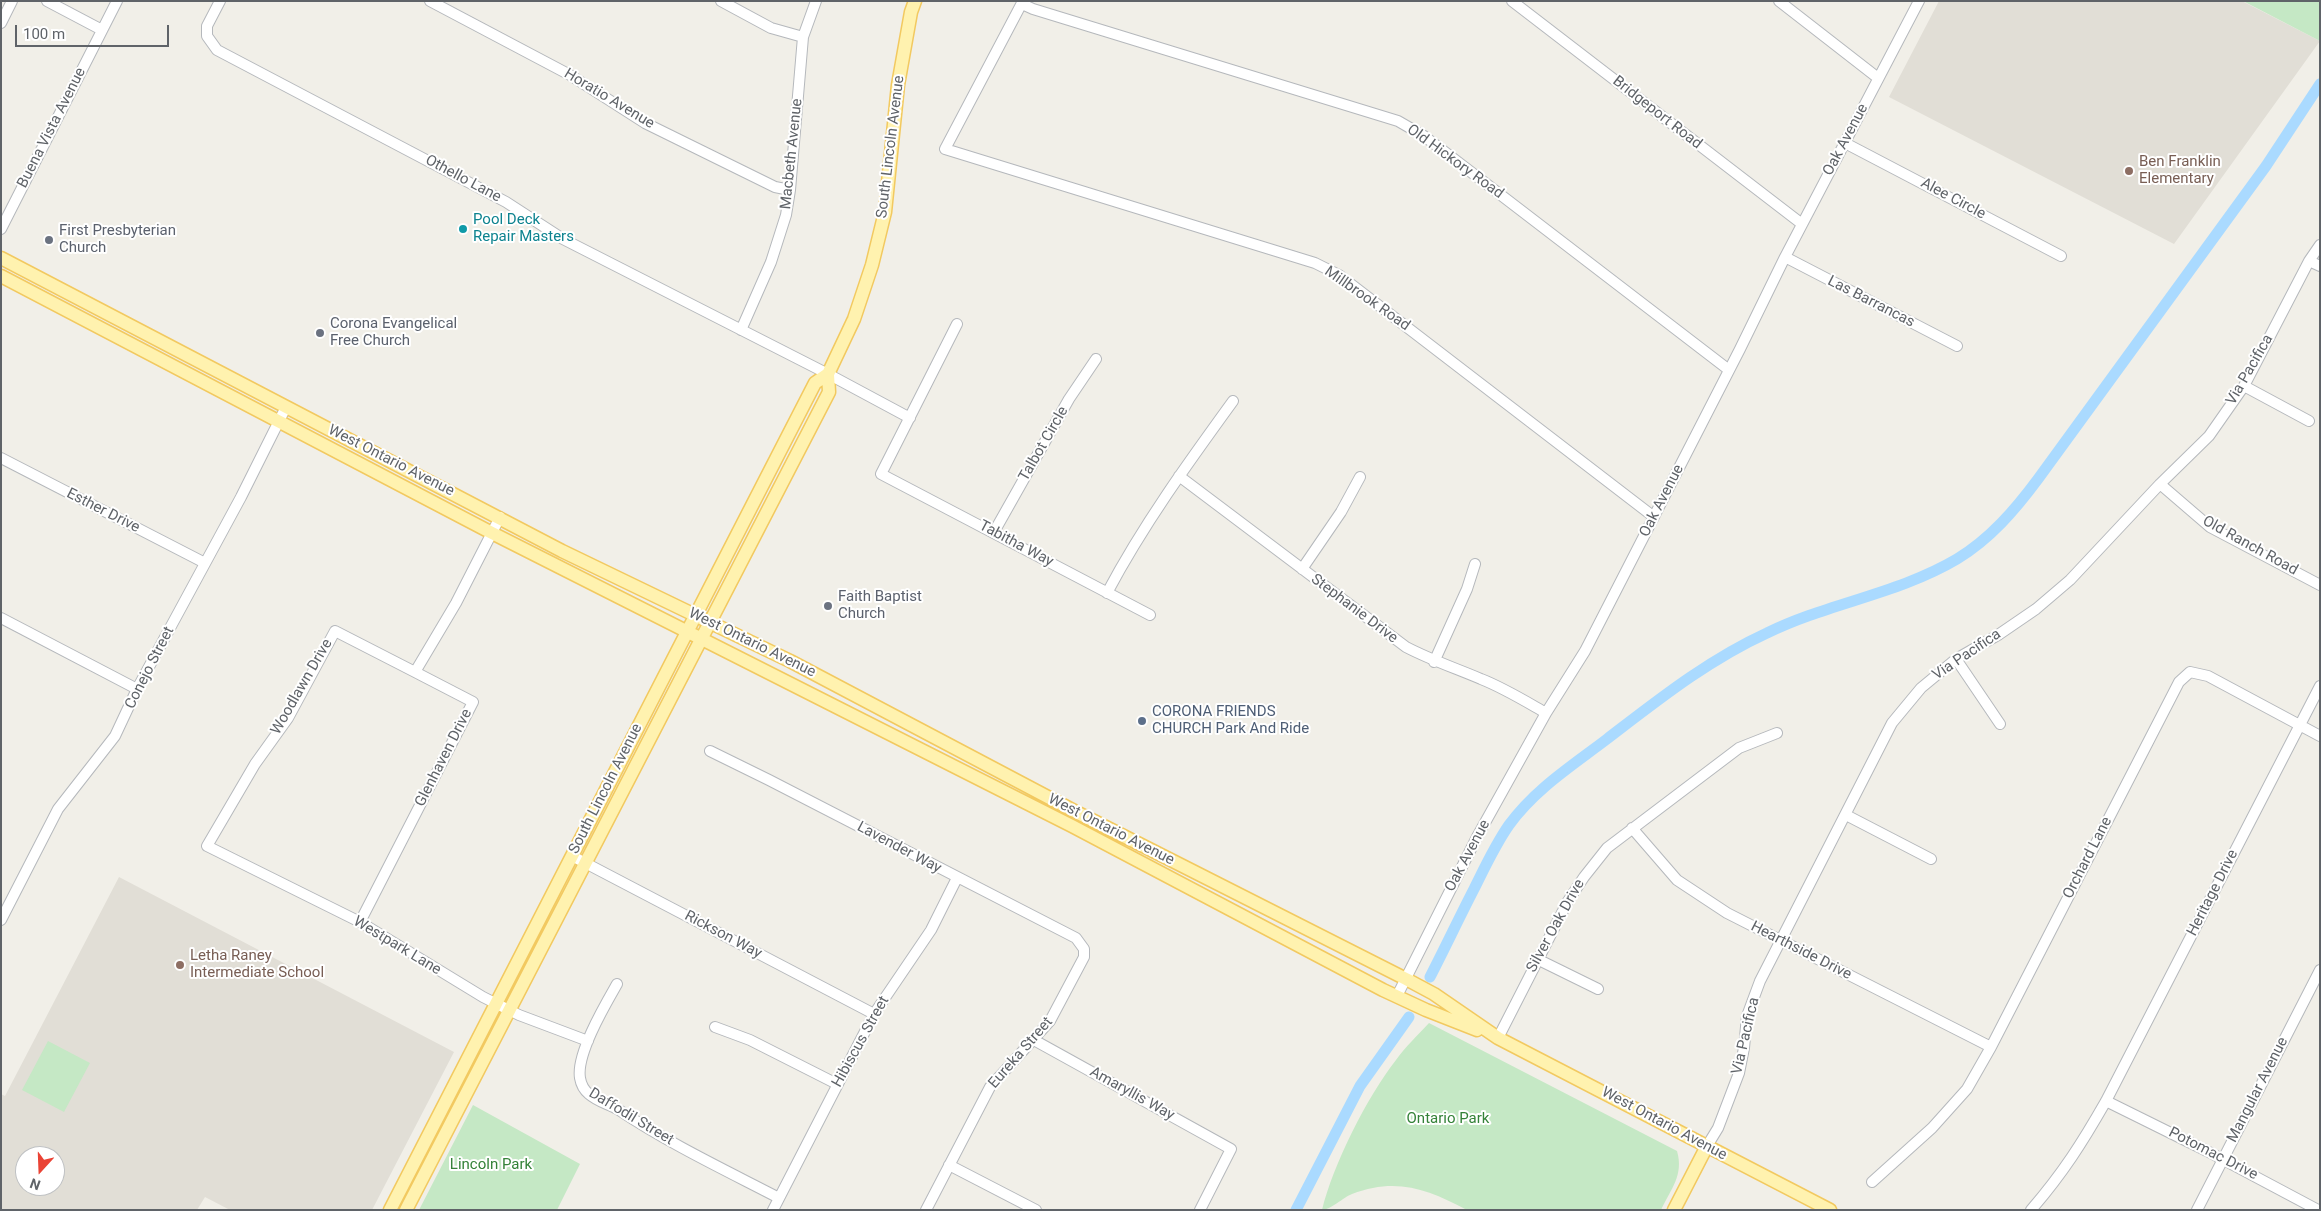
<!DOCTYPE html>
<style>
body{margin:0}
#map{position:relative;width:2321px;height:1211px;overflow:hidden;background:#f1efe8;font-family:Roboto,sans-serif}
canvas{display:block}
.frame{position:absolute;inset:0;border:2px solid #5f6368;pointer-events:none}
.north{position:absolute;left:15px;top:1146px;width:50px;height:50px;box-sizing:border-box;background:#fff;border:1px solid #bfc1c3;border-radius:50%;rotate:200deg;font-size:14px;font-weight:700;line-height:20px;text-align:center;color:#5f6368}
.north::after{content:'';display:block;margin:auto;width:18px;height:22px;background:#ea4335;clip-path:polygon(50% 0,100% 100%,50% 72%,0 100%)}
.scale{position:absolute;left:15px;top:25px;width:154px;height:22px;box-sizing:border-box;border:2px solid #5f6368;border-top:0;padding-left:6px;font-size:15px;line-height:18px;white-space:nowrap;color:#5f6368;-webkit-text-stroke:4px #fff;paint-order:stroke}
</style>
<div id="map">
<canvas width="2321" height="1211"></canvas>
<div class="frame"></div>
<div class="north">N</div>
<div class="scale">100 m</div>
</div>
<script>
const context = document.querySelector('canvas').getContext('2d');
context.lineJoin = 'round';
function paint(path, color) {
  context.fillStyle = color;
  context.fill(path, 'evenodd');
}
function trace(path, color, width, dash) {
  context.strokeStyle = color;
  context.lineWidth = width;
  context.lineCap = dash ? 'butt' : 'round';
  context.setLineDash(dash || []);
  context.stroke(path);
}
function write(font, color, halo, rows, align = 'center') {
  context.font = font + ' Roboto,sans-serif';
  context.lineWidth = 4;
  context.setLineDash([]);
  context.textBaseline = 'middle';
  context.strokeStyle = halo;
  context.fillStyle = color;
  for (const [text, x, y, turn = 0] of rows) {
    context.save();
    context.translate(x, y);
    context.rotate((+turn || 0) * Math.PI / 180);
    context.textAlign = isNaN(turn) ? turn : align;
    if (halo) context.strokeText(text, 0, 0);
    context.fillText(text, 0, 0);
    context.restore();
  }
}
const education = new Path2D(`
 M1939 1H2242L2320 41 2174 244 1889 97Z
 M119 877 454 1052 372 1210H230L205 1197 197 1210H1V1094L5 1096ZM25 1156H55V1186H25Z`);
const green = new Path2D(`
 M2243 1H2320V41Z
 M1429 1023 1677 1151C1684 1175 1671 1189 1661 1210H1467C1428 1189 1396 1177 1352 1194 1344 1197 1330 1210 1322 1210 1333 1165 1367 1097 1396 1060 1405 1047 1418 1035 1429 1023Z
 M48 1041 90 1063 64 1112 22 1090Z
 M473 1105 580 1164 557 1210H419Z`);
const canal = new Path2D(`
 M1430 977C1445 948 1459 918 1474 889 1485 867 1495 845 1509 825 1535 789 1573 765 1607 739 1658 700 1708 660 1767 633 1828 603 1898 594 1957 559 1990 539 2015 510 2038 479L2266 166 2320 84
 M1296 1210 1360 1086 1409 1017`);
const minor = new Path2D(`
 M47 1 102 30
 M220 1 207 26V36L217 50 506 202 563 239 828 374 910 418
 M430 1 570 75 645 123 775 187 790 190
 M721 1 771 28 803 37
 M1023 1 945 149 1315 263 1339 275 1654 517
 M1512 1 1802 224
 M1779 1 1878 78
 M1022 4 1033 9 1398 121 1424 136 1729 370
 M1 23 12 1
 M1845 143 2061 256
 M1 229 117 1
 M1785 257 1957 346
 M2309 261 2320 266
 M957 324 881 474 1150 615
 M741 330 771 262 786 215 790 190 803 37 816 1
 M2244 386 2309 421
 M1 458 205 563
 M1179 476 1406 647C1431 660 1455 668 1481 679 1504 688 1525 701 1546 713
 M2160 484 2210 527 2320 585
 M994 532 1069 399 1096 359
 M1302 569 1341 512 1360 477
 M1107 593C1143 525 1188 463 1233 401
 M1 618 137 689
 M1956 659 2000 724
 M1434 662 1467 589 1475 564
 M415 672 335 631 288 718 255 764 207 846 360 922 483 997 519 1015 588 1041
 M710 751 769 780 1076 938 1084 949V957L1050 1021 990 1087 926 1210
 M1846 815 1931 859
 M1632 828 1677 880 1727 913 1991 1047
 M572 856 874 1014
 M1 920 58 809 115 736 137 689 241 497 286 407
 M360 922 473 702 415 672 456 603 500 517
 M1537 959 1598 989
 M617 984C605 1005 576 1054 580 1078 581 1084 584 1090 589 1094 598 1102 609 1104 619 1110 670 1144 725 1170 779 1198
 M1397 996 1477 837 1546 713 1585 651 1740 349 1785 257 1919 1
 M715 1027 750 1040 837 1084
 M1498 1038 1568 901 1584 877 1607 848 1739 748 1777 733
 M1034 1040 1231 1149 1200 1210
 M2106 1101 2207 1151 2318 1210
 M1707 1146 1718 1128 1739 1073 1744 1048 1747 1016 1760 981 1892 723 1921 688 1956 659 1998 635 2036 609 2070 580 2160 484 2209 436 2244 386 2309 261 2320 245
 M949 1165 1036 1210
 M1872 1182 1932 1128 1967 1089 1991 1047 2179 682 2190 672 2208 676 2320 736
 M773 1210 874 1014 931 930 957 878
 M2031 1210C2063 1173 2082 1143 2106 1101L2320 686
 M2197 1210 2320 970`);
const major = new Path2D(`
 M1 258 562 551 790 661 1078 813 1406 979 1434 994 1498 1038 1830 1210
 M1 276 492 533 1072 826 1383 990 1426 1010 1477 1030
 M390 1210 815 383 828 374 854 319 872 265 885 212 898 85 911 12 915 1
 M406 1210 829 392 828 374
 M1674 1210 1707 1146`);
const markers = [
 [2129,171,5,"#8d6e63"],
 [463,229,5,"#0f9aa8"],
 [49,240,5,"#6b7280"],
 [320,333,5,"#6b7280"],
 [828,606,5,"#6b7280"],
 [1142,721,5,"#5c6f8a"],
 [180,965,5,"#8d6e63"]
];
const streetNames = [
 ["Horatio Avenue",609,99,31],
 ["Bridgeport Road",1657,113,38],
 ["Buena Vista Avenue",52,128,-63],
 ["Oak Avenue",1846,140,-62],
 ["South Lincoln Avenue",891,147,-83],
 ["Macbeth Avenue",792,154,-84],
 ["Old Hickory Road",1455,162,36],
 ["Othello Lane",463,179,28],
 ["Alee Circle",1953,199,28],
 ["Millbrook Road",1367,299,35],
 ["Las Barrancas",1871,302,27],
 ["Via Pacifica",2250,370,-60],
 ["Talbot Circle",1044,444,-60],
 ["West Ontario Avenue",391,461,27],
 ["Oak Avenue",1662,501,-63],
 ["Esther Drive",103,511,27],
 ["Tabitha Way",1016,544,28],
 ["Old Ranch Road",2250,546,29],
 ["Stephanie Drive",1354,609,37],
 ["West Ontario Avenue",752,643,26],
 ["Via Pacifica",1967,655,-34],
 ["Conejo Street",150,668,-63],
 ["Woodlawn Drive",302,687,-60],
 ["Glenhaven Drive",444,758,-63],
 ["South Lincoln Avenue",606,789,-63],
 ["West Ontario Avenue",1111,830,27],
 ["Lavender Way",899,848,28],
 ["Oak Avenue",1468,856,-62],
 ["Orchard Lane",2088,858,-63],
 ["Heritage Drive",2213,893,-63],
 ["Silver Oak Drive",1556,926,-61],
 ["Rickson Way",723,935,28],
 ["Westpark Lane",397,946,31],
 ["Hearthside Drive",1801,951,27],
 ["Via Pacifica",1746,1036,-77],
 ["Hibiscus Street",861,1042,-61],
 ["Eureka Street",1021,1053,-49],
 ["Mangular Avenue",2258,1090,-63],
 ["Amaryllis Way",1132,1094,29],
 ["Daffodil Street",631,1117,31],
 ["West Ontario Avenue",1664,1124,28],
 ["Potomac Drive",2213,1154,27]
];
const educationNames = [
 ["Ben Franklin",2139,162],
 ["Elementary",2139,179],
 ["Letha Raney",190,956],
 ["Intermediate School",190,973]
];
const cultureNames = [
 ["Pool Deck",473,220],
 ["Repair Masters",473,237]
];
const worshipNames = [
 ["First Presbyterian",59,231],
 ["Church",59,248],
 ["Corona Evangelical",330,324],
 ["Free Church",330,341],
 ["Faith Baptist",838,597],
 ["Church",838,614]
];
const serviceNames = [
 ["CORONA FRIENDS",1152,712],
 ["CHURCH Park And Ride",1152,729]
];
const parkNames = [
 ["Ontario Park",1448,1119],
 ["Lincoln Park",491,1165]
];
paint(education, '#e1ded6');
paint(green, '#c5e8c5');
trace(canal, '#aadaff', 11);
trace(minor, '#b5b8bc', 12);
trace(major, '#f2c960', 15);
trace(minor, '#fff', 10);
trace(major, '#fff2af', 12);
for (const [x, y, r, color] of markers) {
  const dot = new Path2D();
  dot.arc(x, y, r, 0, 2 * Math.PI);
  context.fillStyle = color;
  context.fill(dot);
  trace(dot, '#fff', 2);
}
write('15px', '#5f6368', '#fff', streetNames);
write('15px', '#785e54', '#fff', educationNames, 'left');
write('15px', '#0d838f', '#fff', cultureNames, 'left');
write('15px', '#5b616d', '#fff', worshipNames, 'left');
write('15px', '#4e5e75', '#fff', serviceNames, 'left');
write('15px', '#348238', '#fff', parkNames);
</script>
